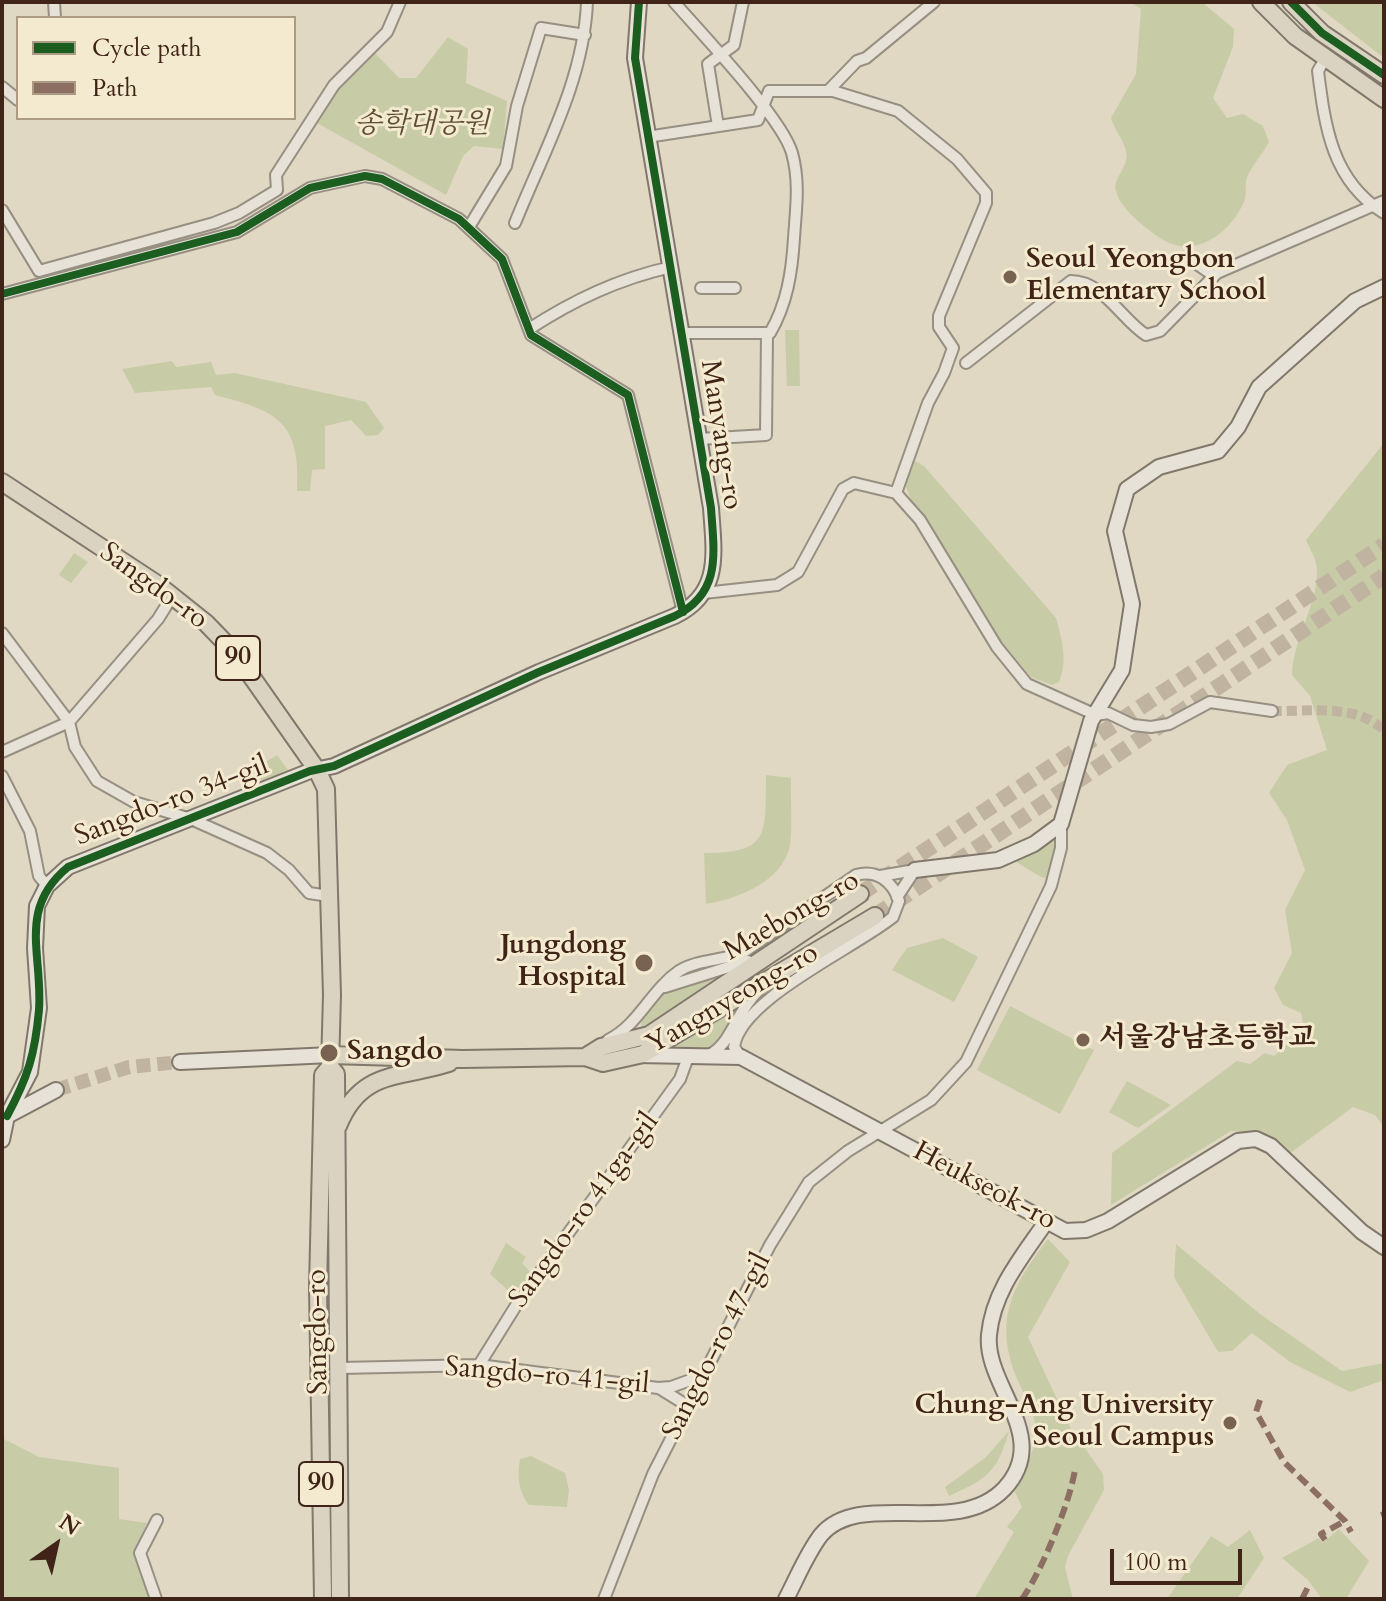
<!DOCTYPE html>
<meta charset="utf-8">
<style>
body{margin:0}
#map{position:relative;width:1386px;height:1601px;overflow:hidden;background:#e0d8c2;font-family:Cardo,serif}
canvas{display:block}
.frame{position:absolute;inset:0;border:4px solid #402417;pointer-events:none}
.legend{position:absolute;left:16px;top:16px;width:280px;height:104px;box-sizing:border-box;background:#f3eacf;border:2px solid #ab9b85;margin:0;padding:10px 14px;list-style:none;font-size:24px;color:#402417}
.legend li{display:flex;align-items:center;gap:16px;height:40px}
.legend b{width:40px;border:2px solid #ab9b85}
.north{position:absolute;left:16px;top:1505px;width:80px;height:80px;-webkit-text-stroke:6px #f3eacf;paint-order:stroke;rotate:34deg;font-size:22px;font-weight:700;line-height:32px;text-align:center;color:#402417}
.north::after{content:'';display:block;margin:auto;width:28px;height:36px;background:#402417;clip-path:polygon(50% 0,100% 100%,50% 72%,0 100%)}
.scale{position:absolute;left:1110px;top:1549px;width:132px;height:36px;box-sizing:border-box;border:4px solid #402417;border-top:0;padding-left:10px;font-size:24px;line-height:28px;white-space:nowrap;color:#402417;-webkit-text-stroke:6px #f3eacf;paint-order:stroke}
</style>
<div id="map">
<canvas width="1386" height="1601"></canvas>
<div class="frame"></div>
<ul class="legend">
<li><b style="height:10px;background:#1b5e20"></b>Cycle path</li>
<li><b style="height:10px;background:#8d6e63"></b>Path</li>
</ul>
<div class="north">N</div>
<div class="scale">100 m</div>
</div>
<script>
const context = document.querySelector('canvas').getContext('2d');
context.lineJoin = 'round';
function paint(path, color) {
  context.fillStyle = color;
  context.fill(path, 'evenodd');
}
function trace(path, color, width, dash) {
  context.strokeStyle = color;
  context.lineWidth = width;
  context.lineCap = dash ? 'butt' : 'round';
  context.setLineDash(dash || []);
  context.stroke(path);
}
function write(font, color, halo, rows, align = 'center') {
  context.font = font + ' Cardo,"Noto Serif KR",serif';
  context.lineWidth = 6;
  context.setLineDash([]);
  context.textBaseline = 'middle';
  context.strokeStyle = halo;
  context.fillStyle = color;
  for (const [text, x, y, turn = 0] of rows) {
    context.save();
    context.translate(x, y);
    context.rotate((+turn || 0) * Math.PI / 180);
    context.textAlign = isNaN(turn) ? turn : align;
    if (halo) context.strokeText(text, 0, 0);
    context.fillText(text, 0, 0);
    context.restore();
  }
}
const green = new Path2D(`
 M1130 2H1202L1234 29 1233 47 1213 98 1227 118 1243 114 1263 126 1269 142C1263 153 1255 162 1249 173 1243 182 1248 193 1244 202 1228 237 1191 261 1157 236 1143 226 1120 208 1116 191 1112 178 1130 167 1126 151 1124 140 1114 129 1111 118L1136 74 1141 9Z
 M1312 2H1384V58Z
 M448 37 468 49 466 83 507 101 503 149 474 146 463 156 446 195 317 123 338 89 375 53 399 78H416Z
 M785 330H799L800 386H787Z
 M172 361 176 367 211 362 216 375 235 373 366 402 384 428 378 435 366 436 351 420 325 426V469L312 470 310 491H297C301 420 276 411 215 395L211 387 135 393 122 369Z
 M1384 443V1127L1375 1115 1353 1107 1289 1154 1270 1135 1231 1131 1111 1205 1112 1153 1237 1061 1250 1064 1265 1053 1274 1056 1304 1028 1301 1013 1283 1005 1274 988 1292 953 1285 910 1305 870 1287 820 1269 793 1287 765 1327 750 1310 696 1292 675C1292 640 1323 595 1316 563 1314 555 1309 547 1306 540Z
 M915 461 924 466 1056 618C1062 639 1068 661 1059 682L1052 685 1031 677 1002 642 911 500 905 484Z
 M74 553 88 562 71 583 59 575Z
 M277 755 288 770 262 781 254 769Z
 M766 775 791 778C790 796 794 838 788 853 775 885 735 899 706 904L704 853C771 853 765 834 766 775Z
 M1051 839 1056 844 1048 877 1043 878 1016 862Z
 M943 938 978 957 954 1002 892 970 907 948Z
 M717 976V981L645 1027 641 1025C644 988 691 985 717 976Z
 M1010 1006 1094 1050 1060 1114 977 1070Z
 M726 1014 731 1018 715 1046 697 1051 673 1049 672 1045Z
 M1127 1081 1171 1105 1138 1128 1109 1112Z
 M1048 1239 1070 1262 1028 1337 1070 1427 1103 1474 1104 1490 1068 1556 1065 1567 1073 1599H974L1014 1532 1007 1527 1022 1507 1015 1492C1021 1475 1035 1452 1036 1434 1036 1413 1026 1399 1018 1381 993 1322 1011 1287 1048 1239Z
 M506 1243 526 1257 522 1263 533 1275 519 1295H513L490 1274Z
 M1176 1244 1260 1314 1342 1371 1384 1363V1380L1350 1392 1290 1362 1252 1333 1232 1351 1218 1352 1174 1277Z
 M1009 1431C997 1473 988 1478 949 1496L945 1487 985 1458Z
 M2 1438 39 1457 119 1468V1519L147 1523 135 1550 151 1599H2Z
 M531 1456 565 1473 569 1490 567 1507 529 1505C518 1491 517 1476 520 1459Z
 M1339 1529 1369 1561 1346 1599H1322L1308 1580 1282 1558 1319 1538 1322 1543Z
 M1250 1530 1264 1558 1237 1599H1167L1211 1536 1228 1547Z`);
const streetTunnel = new Path2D(`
 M1272 711C1309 712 1355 703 1384 730`);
const secondaryTunnel = new Path2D(`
 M56 1090 129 1067 180 1062`);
const primaryTunnel = new Path2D(`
 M860 894 1384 545
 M875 916 1384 576`);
const street = new Path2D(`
 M54 2 55 18
 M674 2C701 33 782 118 792 153 800 182 796 208 794 238 792 272 787 304 770 333H682
 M1326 57 1318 71C1325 127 1332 181 1384 213
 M2 87 18 100
 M828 91 857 61 866 58 934 2
 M718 126 708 64 734 45 743 2
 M647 137 758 120 769 91H833L898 111 957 159 986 193V203L939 316V327L953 348 944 373 928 403 896 493
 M2 210 39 271 214 223 239 213 277 190 276 175 334 85 387 32 400 2
 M515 223C544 151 584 80 587 2
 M469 227 506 166 517 106 541 28 585 35
 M1180 263 1194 262 1214 276
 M701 288H735
 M2 294 237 232 310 188 365 176 382 179 459 219 502 259 531 335 628 395 683 612
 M529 329C574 300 618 279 671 267
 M966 363 1071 281C1103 281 1121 319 1146 335L1160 331 1217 273 1384 201
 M699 439 766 435 767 333
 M704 593 777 585 798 572 843 489 854 483 896 493 920 520 997 647 1027 684 1096 715 1108 713 1133 725 1151 727 1169 724 1210 702 1272 711
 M2 633 69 722 75 747 97 781 134 802 191 819 267 853 289 870 309 893 329 896
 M2 752 69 722 158 619 173 595
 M2 776 30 831 39 876 47 886
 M880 876 915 870
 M897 897 915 870
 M665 987 748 961
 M608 1040C639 1025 651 990 679 971 698 959 723 961 744 952L856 875C877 869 893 882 899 901L893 917C855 948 740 999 734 1047L741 1057
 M708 1055C731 1046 736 1011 758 991
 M479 1365 517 1304 680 1079 688 1057
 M340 1368 479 1365 658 1388 671 1387 704 1375
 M659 1388 688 1406
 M156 1599 140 1553 157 1520
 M604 1599 653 1474 770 1245 809 1182 848 1151 931 1100 966 1062 1051 886 1061 848V824`);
const secondary = new Path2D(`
 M915 870 998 860 1034 844 1061 824 1091 721 1122 670 1132 604 1115 531 1127 489 1159 467 1218 451 1238 427 1259 387 1355 301 1384 287
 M637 1055 741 1057 1065 1231 1086 1230 1108 1221 1238 1141 1256 1139 1271 1146 1362 1232 1384 1247
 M180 1062 331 1055
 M7 1116 56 1090
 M2 1140 7 1116 30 1072 39 1008 35 948 37 906 47 886 68 867 310 771 334 766 539 672 675 616C722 593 714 553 711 508L635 58 639 2
 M786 1599C797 1578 807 1553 821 1535 860 1488 956 1539 1004 1489 1053 1437 984 1386 989 1335 993 1291 1022 1257 1046 1222`);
const primary = new Path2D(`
 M1261 2 1295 36 1384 99
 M1291 2 1322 33 1384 75
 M2 482 157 584 206 623 235 653 317 770 326 789 332 995 330 1067 323 1075 318 1287 323 1599
 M331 1055 463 1059 585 1057 603 1063 643 1054 875 916
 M585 1057 601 1047 649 1035 860 894
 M330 1067 336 1074 340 1599
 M338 1126C361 1069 399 1079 449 1063`);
const quiet = new Path2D(`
 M1260 1400 1256 1412 1284 1462 1345 1521 1351 1532
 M1381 1515 1384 1514
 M1325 1540 1321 1534 1345 1521
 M1022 1599C1041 1573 1071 1500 1075 1469
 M1302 1599 1309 1585`);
const cycleway = new Path2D(`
 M1291 2 1322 33 1384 75
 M2 294 237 232 310 188 365 176 382 179 459 219 502 259 531 335 628 395 683 612
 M7 1116C28 1077 35 1054 39 1010 43 954 17 909 68 867L310 771 334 766 539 672 675 616C722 593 714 553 711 508L635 58 639 2`);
const markers = [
 [1010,277,8,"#786353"],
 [644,963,10,"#786353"],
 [1083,1040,8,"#786353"],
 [329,1053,10,"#786353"],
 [1230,1423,8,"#786353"]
];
const shields = [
 [238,658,44],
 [321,1484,44]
];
const shieldNames = [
 ["90",238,658],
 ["90",321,1484]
];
const parkNames = [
 ["송학대공원",422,126]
];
const poiNames = [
 ["Seoul Yeongbon",1026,261],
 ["Elementary School",1026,293],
 ["Jungdong",626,947,"right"],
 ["Hospital",626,979,"right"],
 ["서울강남초등학교",1099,1040],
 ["Sangdo",347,1053],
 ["Chung-Ang University",1214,1407,"right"],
 ["Seoul Campus",1214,1439,"right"]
];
const streetNames = [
 ["Manyang-ro",720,435,81],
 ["Sangdo-ro",153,587,36],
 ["Sangdo-ro 34-gil",172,802,-21],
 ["Maebong-ro",792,917,-30],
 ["Yangnyeong-ro",733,1000,-30],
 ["Heukseok-ro",984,1187,28],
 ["Sangdo-ro 41ga-gil",585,1211,-54],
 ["Sangdo-ro",319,1332,-91],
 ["Sangdo-ro 47-gil",718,1347,-63],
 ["Sangdo-ro 41-gil",547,1377,5]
];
paint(green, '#c7cca7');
trace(streetTunnel, '#c0b4a0', 10, [10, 5]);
trace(secondaryTunnel, '#c0b4a0', 14, [14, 7]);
trace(primaryTunnel, '#c0b4a0', 16, [16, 8]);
trace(street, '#978f82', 14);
trace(secondary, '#81786b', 18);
trace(primary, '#81786b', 20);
trace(street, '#e6e2d7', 10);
trace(secondary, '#e6e2d7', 14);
trace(primary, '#dad3c2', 16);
trace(quiet, '#8d6e63', 6, [12, 6]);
trace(cycleway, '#1b5e20', 8);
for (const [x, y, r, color] of markers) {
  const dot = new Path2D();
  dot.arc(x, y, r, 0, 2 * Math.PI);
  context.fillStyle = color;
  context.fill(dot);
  trace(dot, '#f3eacf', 3);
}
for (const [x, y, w] of shields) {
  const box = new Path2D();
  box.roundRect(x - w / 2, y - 22, w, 44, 6);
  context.fillStyle = '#f3eacf';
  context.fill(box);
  trace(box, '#402417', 2);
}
write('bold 26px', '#402417', null, shieldNames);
write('italic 28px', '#5d4c36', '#f3eacf', parkNames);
write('bold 28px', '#402417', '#f3eacf', poiNames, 'left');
write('28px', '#402417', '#f3eacf', streetNames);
</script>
